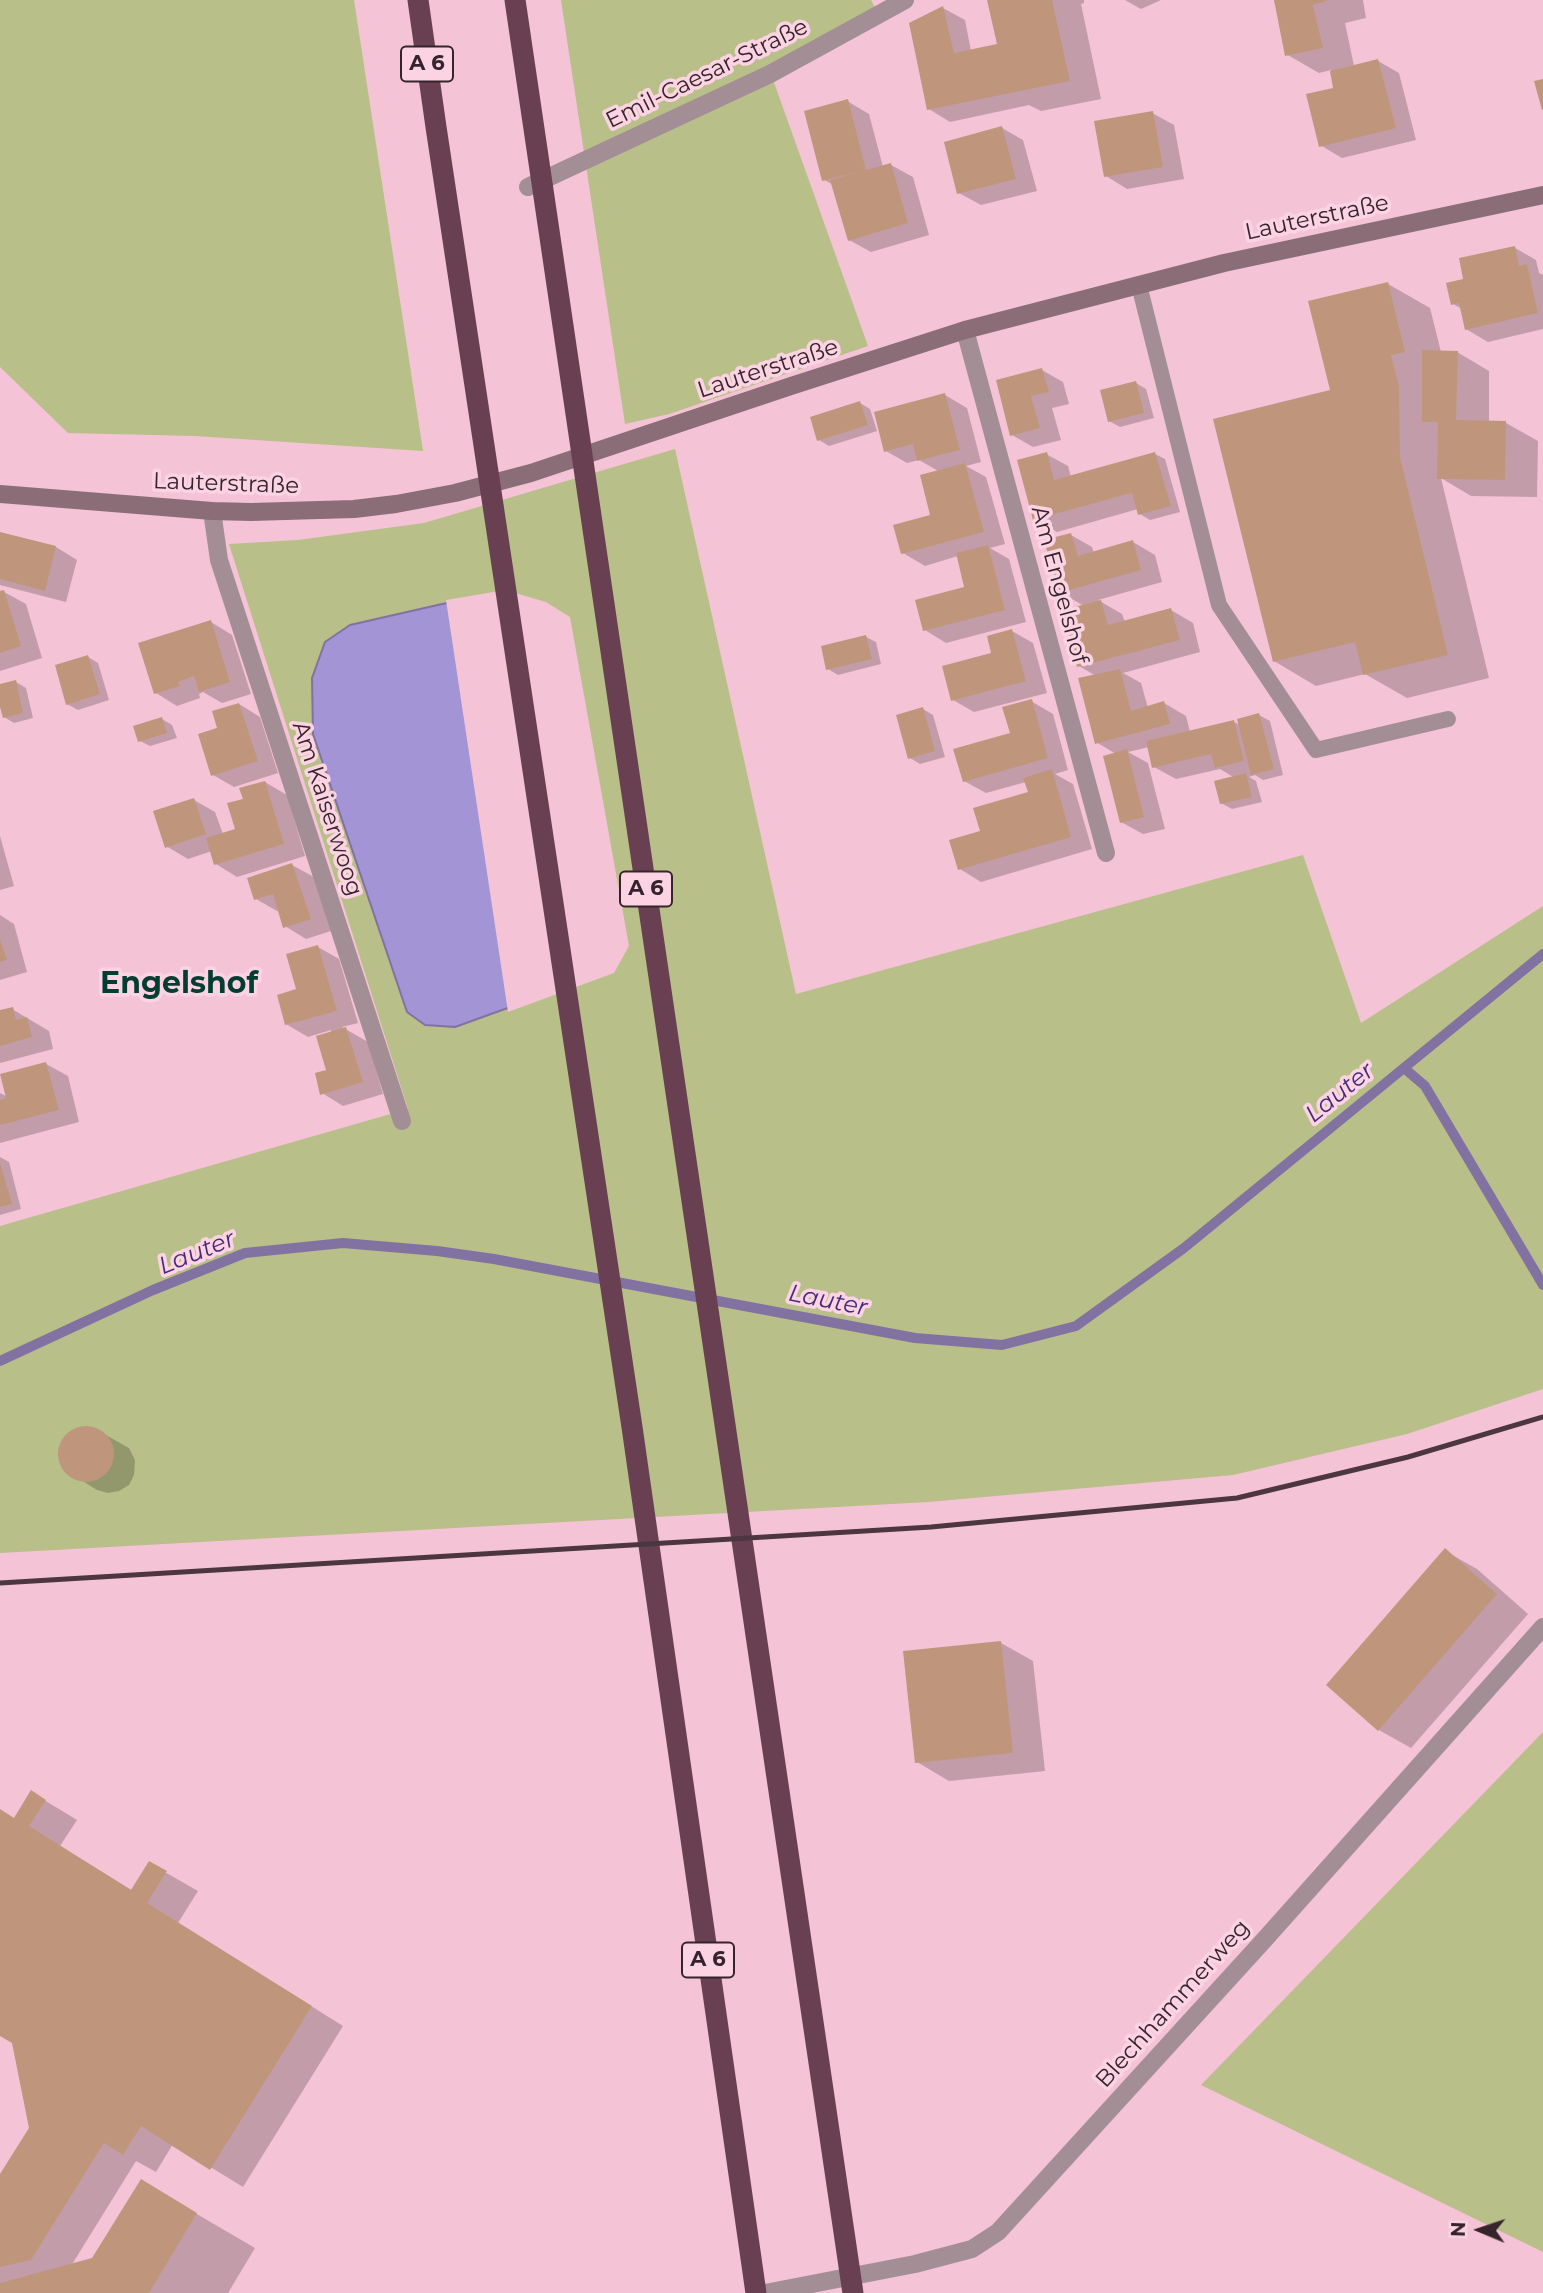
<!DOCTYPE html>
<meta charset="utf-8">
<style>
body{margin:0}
#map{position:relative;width:1543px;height:2293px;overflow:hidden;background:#f4c3d5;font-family:Montserrat,sans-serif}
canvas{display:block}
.north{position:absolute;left:1445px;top:2195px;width:70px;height:70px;-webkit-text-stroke:5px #fbd3e2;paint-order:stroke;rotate:272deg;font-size:19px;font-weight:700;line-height:28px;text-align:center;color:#36242b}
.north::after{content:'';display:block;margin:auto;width:24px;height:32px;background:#36242b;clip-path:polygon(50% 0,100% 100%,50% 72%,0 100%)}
</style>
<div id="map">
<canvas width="1543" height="2293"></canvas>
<div class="north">N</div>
</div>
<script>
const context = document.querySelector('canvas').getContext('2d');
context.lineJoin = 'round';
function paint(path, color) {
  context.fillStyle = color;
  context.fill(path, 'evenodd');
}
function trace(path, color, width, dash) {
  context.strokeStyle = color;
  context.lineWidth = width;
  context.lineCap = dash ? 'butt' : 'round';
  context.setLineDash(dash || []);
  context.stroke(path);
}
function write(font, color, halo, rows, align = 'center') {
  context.font = font + ' Montserrat,sans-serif';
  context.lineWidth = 7;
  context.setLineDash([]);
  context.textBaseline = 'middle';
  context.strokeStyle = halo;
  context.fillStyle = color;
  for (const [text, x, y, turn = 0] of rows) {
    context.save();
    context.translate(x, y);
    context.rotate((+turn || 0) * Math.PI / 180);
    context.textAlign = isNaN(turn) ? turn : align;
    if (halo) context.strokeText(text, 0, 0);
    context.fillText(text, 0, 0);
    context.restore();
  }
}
const green = new Path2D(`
 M0 0H354L423 451 195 436 68 433 0 367Z
 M561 0H871L878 13 771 74 868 346 669 414 625 424Z
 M675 449 796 994 1303 855 1361 1023 1543 906V1389L1407 1434 1233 1475 928 1502 0 1553V1226L408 1109 229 544 298 540 424 523Z
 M1543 1732V2252L1201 2085Z`);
const water = new Path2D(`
 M505 593 613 970 455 1027 425 1025 407 1012 313 734 312 678 325 642 350 625 442 604Z`);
const pier = new Path2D(`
 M505 590 546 602 570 617 629 946 614 973 508 1012 446 600Z`);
const shadow = new Path2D(`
 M989 0H1084V3L1081 4 1101 99 1041 111 1029 105 950 122 929 109 943 8 965 20 971 51 999 45Z
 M1125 0H1161L1141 9Z
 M1276 0H1363L1366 18 1345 23 1354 66 1378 61 1399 73 1416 140 1342 158 1320 145 1336 89 1331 70 1319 73 1286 54Z
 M847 101 869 114 883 167 891 165 913 177 929 235 871 252 849 240 834 185 824 180Z
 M1152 113 1174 125 1184 179 1127 189 1106 176Z
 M1002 128 1023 140 1037 191 981 205 959 193Z
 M1515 248 1536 260 1539 273 1543 275V329L1488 342 1466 329 1462 309 1453 304 1465 280Z
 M1388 284 1430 308 1441 352H1457L1489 371V422L1506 423 1538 441 1537 497 1471 496 1441 478 1489 678 1407 698 1365 674 1316 686 1274 661 1332 392Z
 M1042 370 1063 382 1069 404 1052 408 1061 440 1033 447 1012 435Z
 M1136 383 1146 389 1154 418 1120 427 1109 421Z
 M945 395 967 408 981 462 966 466 986 477 1005 544 990 548 1009 559 1026 622 946 643 925 630 967 589 958 556 925 566 903 553 933 516 940 472 919 460 907 463 886 451Z
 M860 403 870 409 877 431 829 446 819 440Z
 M1046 454 1068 466 1071 477 1155 454 1165 459 1180 512 1150 520 1140 514 1138 509 1057 532 1035 519Z
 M0 534 56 547 77 560 66 602 0 585Z
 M1071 535 1092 547 1094 553 1133 542 1155 555 1162 582 1098 600 1122 614 1125 622 1171 610 1193 623 1200 652 1123 673 1141 683 1148 708 1164 703 1186 716 1190 732 1234 722 1240 725 1259 715 1270 721 1283 775 1263 780 1255 775 1249 777 1256 781 1262 802 1232 809 1221 803 1235 778 1220 769 1176 779 1154 767 1149 747 1128 752 1148 763 1165 829 1143 834 1121 822 1116 754 1096 742V676L1079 666 1084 606 1060 592Z
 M4 592 26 604 42 658 0 671V593Z
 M211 622 232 635 251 694 222 703 203 692 199 694 200 698 177 706 156 693Z
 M1012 631 1033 643 1047 693 974 712 953 700Z
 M866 637 876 642 881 664 838 675 828 669Z
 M88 657 98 663 109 700 78 710 67 704Z
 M16 682 26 688 33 718 14 723 4 717 0 700V686Z
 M1031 701 1053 714 1068 770 1055 774 1073 784 1092 849 981 882 960 869 982 832 1030 794 1026 782 986 793 964 781 1012 734Z
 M239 704 260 717 278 773 234 787 213 775 220 729Z
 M923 709 933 715 945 757 920 764 910 758Z
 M162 719 172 725 177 738 150 746 140 741Z
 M265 782 287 795 305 856 237 877 216 864 212 851 188 859 166 846 194 800 215 812 223 834 237 830 245 800Z
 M0 836 14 886 0 890Z
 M292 865 314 877 331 931 306 939 285 926 280 910 277 911 256 899Z
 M0 915 14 924 27 972 0 980Z
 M318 947 339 959 358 1023 342 1027 368 1042 383 1094 343 1106 322 1093 328 1071 331 1030 308 1037 286 1024Z
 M12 1009 49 1031 53 1049 0 1063V1012Z
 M46 1064 68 1076 79 1122 0 1143V1093L8 1097Z
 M0 1157 9 1162 21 1209 0 1215Z
 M87 1428 97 1430 129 1448 135 1460 134 1475 129 1485 119 1491 108 1493 97 1490 65 1470 60 1459 61 1444 67 1434Z
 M1445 1551 1477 1569 1528 1614 1411 1748 1379 1730Z
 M1001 1643 1033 1661 1045 1771 949 1781 917 1762Z
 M31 1792 77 1820 60 1846 133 1891 149 1863 198 1891 178 1923 343 2026 243 2187 173 2144 156 2172 136 2161 71 2266 93 2260 142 2182 255 2248 228 2293H0V2178L31 2128 13 2042 0 2034V1810L15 1819Z`);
const stream = new Path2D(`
 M1404 1068 1425 1086 1543 1285
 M0 1361 153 1290 245 1253 343 1243 437 1251 494 1259 915 1338 1002 1345 1076 1326 1184 1248 1543 954`);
const building = new Path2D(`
 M987 0H1052L1070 81 927 110 909 23 943 6 954 53 997 44Z
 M1274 0H1329L1313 5 1323 48 1285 56Z
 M1378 59 1396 128 1319 147 1306 94 1333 88 1330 71Z
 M1543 79V109L1542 110 1534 81Z
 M848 99 866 170 891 163 908 223 848 241 830 180 861 171 822 181 804 111Z
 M1153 111 1163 167 1104 177 1094 121Z
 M1002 126 1016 179 957 194 944 142Z
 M1515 246 1519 266 1527 264 1538 313 1465 330 1459 303 1451 305 1446 283 1463 279 1459 258Z
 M1388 282 1405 352 1391 355 1399 386 1400 457 1448 655 1363 675 1355 642 1273 662 1213 419 1330 390 1308 301Z
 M1422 350 1458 351 1456 420 1506 421 1505 480 1437 479 1438 422H1422Z
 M1042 368 1049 392 1031 396 1040 428 1010 436 996 380Z
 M1136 381 1144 413 1108 422 1100 390Z
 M945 393 960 450 917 461 913 444 884 452 874 412Z
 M860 401 868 425 817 441 810 417Z
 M1047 452 1054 480 1155 452 1171 506 1138 515 1132 493 1033 520 1017 460Z
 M965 463 984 532 901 554 893 525 930 515 920 475Z
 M0 532 56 546 45 591 0 579Z
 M1071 533 1078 556 1133 540 1141 570 1059 593 1044 540Z
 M988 545 1005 610 923 631 915 600 964 587 956 553Z
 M4 590 21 646 0 653V591Z
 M1101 600 1108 625 1171 608 1180 640 1077 667 1063 610Z
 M211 620 230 682 199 692 194 676 178 682 180 686 154 694 138 643Z
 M1012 629 1026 681 951 701 942 666 991 653 987 636Z
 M866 635 872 659 826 670 821 646Z
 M88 655 100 694 66 705 55 665Z
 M1120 669 1131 711 1164 701 1170 724 1095 744 1078 678Z
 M16 680 23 713 3 718 0 707V684Z
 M1032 699 1048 758 963 782 953 749 1010 733 1002 707Z
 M239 703 258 761 211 776 198 734 217 728 212 711Z
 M923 707 935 751 908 759 896 715Z
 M1259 713 1274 769 1251 775 1237 719Z
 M162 717 167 733 138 742 133 726Z
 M1234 720 1244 761 1215 768 1211 754 1152 768 1146 741Z
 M1127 749 1144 817 1120 823 1103 756Z
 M1052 769 1071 837 958 870 949 840 980 831 973 808 1028 792 1023 778Z
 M1246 773 1252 797 1220 804 1214 781Z
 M265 781 284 844 214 865 206 838 235 829 227 803 243 799 239 788Z
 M194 798 206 834 165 848 153 811Z
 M292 863 311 919 283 928 273 894 254 900 247 878Z
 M0 939 7 960 0 962Z
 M318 945 337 1011 285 1025 277 995 296 989 286 954Z
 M13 1007 16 1020 27 1017 32 1037 0 1046V1010Z
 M346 1027 363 1082 320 1095 315 1073 326 1070 316 1036Z
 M46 1062 59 1110 0 1125V1100L6 1098 0 1074Z
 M0 1163 12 1204 0 1207Z
 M58 1454a28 28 0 1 1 56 0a28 28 0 1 1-56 0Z
 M1445 1548 1497 1594 1378 1731 1326 1685Z
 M1001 1641 1013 1753 915 1763 903 1651Z
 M31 1790 46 1800 29 1826 131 1890 149 1861 167 1871 147 1903 312 2006 210 2170 141 2126 123 2155 104 2143 31 2260 0 2267V2174L29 2128 12 2043 0 2036V1809L14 1818Z
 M141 2179 197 2213 149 2293H0V2283L92 2258Z`);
const lane = new Path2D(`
 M1139 285 1219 605 1316 750 1448 719`);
const street = new Path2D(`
 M528 187 770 74 905 0
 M965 330 1106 853
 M212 511 219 560 402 1121
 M765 2293 915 2264 972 2249 998 2232 1265 1939 1543 1627`);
const secondary = new Path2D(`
 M0 494 212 511 251 512 354 509 396 504 455 493 531 473 791 386 965 330 1224 263 1543 195`);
const highway = new Path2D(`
 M418 0 436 127 632 1427 756 2293
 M515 0 853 2293`);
const rail = new Path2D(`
 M0 1583 931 1527 1237 1498 1408 1457 1543 1417`);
const shields = [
 [427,64,52],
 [646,889,52],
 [708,1960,52]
];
const shieldNames = [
 ["A 6",427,64],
 ["A 6",646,889],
 ["A 6",708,1960]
];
const streetNames = [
 ["Emil-Caesar-Straße",707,74,-26],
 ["Lauterstraße",1317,218,-12],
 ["Lauterstraße",768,369,-18],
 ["Lauterstraße",226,484,2],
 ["Am Engelshof",1059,585,75],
 ["Am Kaiserwoog",327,809,72],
 ["Blechhammerweg",1173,2004,-48]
];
const waterNames = [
 ["Lauter",1340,1093,-39],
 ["Lauter",197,1253,-22],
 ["Lauter",828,1301,11]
];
const districtNames = [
 ["Engelshof",179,984]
];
paint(green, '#b8bf88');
paint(water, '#a294d5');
trace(water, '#8272a2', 2);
paint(pier, '#f4c3d5');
paint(shadow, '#0003');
trace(stream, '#8272a2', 10);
paint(building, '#bf967c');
trace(lane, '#a38e96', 16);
trace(street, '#a38e96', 18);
trace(secondary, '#8b6d78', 18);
trace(highway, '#694051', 21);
trace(rail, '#4c363f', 5);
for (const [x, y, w] of shields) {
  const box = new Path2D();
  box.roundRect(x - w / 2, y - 17.5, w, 35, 5);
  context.fillStyle = '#fbd3e2';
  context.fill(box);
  trace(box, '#36242b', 2);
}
write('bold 21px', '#36242b', null, shieldNames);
write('23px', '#36242b', '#fbd3e2', streetNames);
write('italic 24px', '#432b77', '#fbd3e2', waterNames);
write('bold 30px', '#023d31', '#fbd3e2', districtNames);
</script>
